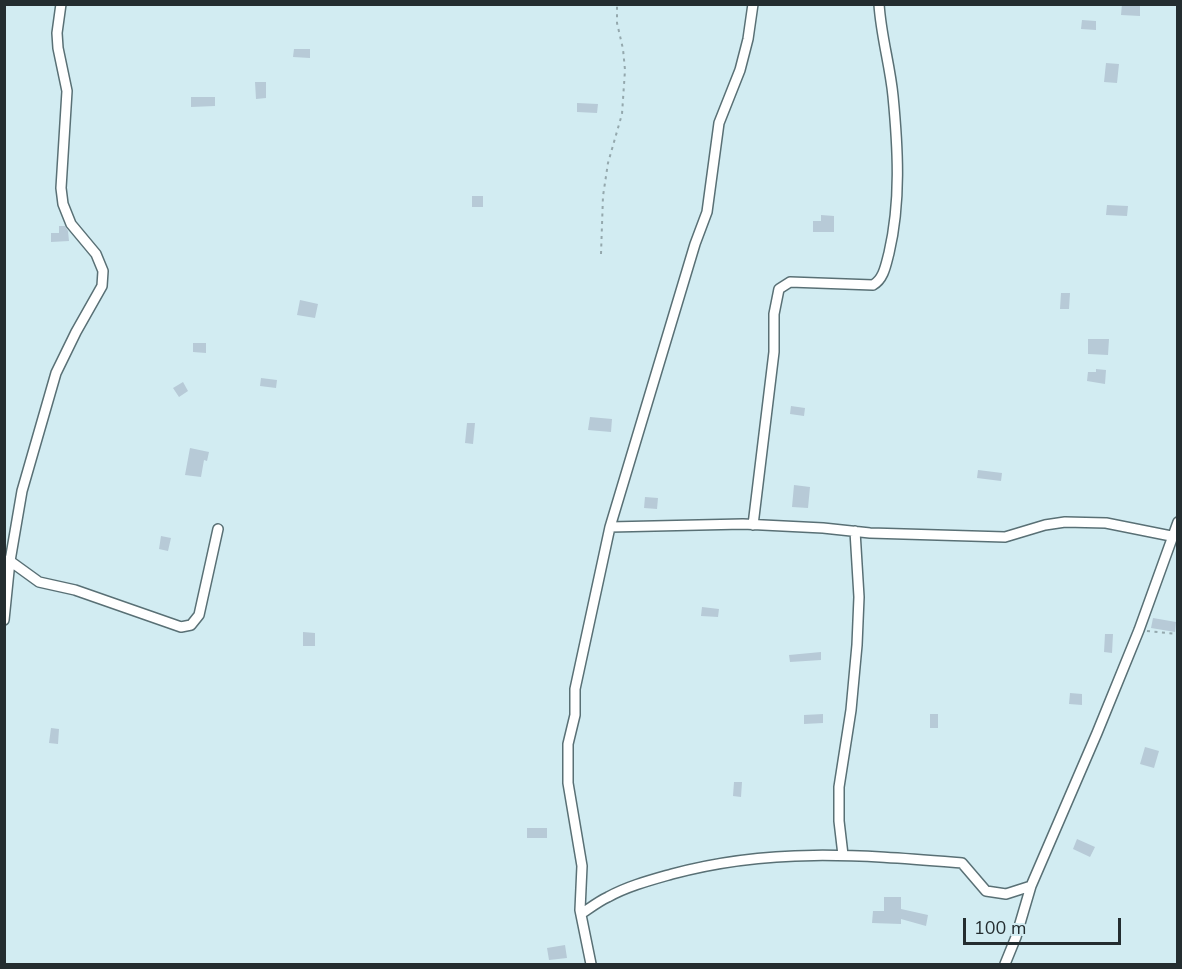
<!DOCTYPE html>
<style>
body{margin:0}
#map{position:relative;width:1182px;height:969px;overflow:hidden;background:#d2ecf2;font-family:"Nunito Sans",sans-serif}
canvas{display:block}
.frame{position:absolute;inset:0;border:6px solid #242d30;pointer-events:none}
.scale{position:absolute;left:963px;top:918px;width:158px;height:27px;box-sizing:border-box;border:3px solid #242d30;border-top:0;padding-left:8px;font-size:18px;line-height:21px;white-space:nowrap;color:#242d30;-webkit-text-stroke:4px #d2ecf2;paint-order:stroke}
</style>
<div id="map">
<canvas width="1182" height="969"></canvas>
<div class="frame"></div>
<div class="scale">100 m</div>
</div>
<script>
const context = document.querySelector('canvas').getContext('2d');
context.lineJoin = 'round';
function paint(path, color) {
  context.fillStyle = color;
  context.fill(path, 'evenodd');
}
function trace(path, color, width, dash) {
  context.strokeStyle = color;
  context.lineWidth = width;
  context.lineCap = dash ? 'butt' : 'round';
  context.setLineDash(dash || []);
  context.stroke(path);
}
const building = new Path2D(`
 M1122 4H1140V16L1121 15Z
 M1082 20 1096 21V30L1081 29Z
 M294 49H310V58L293 57Z
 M1106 63 1119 64 1117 83 1104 82Z
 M255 82H266V98L256 99Z
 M191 97H215V106L191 107Z
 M577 103 598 104 597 113 577 112Z
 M472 196H483V207H472Z
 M1107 205 1128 206 1127 216 1106 215Z
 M821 215 834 216V232H813V221H821Z
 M59 226H65L68 231 69 241 51 242V233H59Z
 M1061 293H1070L1069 309H1060Z
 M300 300 318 304 315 318 297 315Z
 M1088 339H1109L1108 355 1088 354Z
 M193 343H206V353L193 352Z
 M1096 369 1106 370 1105 384 1087 381 1088 372H1096Z
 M261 378 277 380 276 388 260 386Z
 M183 382 188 391 179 397 173 388Z
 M791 406 805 408 804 416 790 414Z
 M590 417 612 419 611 432 588 430Z
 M467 423H475L473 444 465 443Z
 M190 448 209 452 207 461 204 460 201 477 185 475Z
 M978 470 1002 473 1001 481 977 478Z
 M794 485 810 487 808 508 792 507Z
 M645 497 658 498 657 509 644 508Z
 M161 536 171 538 168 551 159 549Z
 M702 607 719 609 718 617 701 616Z
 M1153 618 1176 622 1175 632 1151 628Z
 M303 632 315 633V646H303Z
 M1105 634H1113L1112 653 1104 652Z
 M821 652V660L790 662 789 655Z
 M1070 693 1082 694V705L1069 704Z
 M823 714V723L804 724V715Z
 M930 714H938V728H930Z
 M51 728 59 729 58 744 49 743Z
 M1145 747 1159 751 1154 768 1140 764Z
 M734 782H742L741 797 733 796Z
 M527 828H547V838H527Z
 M1077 839 1095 847 1090 857 1073 849Z
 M884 897H901V909L928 915 926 926 901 919V924L872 923 873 911H884Z
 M565 945 567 958 549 960 547 948Z`);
const path = new Path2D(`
 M601 254 603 196 608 163 622 114 625 70 623 49 617 23V4
 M1147 631 1178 634`);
const street = new Path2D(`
 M753 525 774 352V314L779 289 790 282 873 285C884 279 886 264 889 253 901 202 898 148 893 96 890 65 881 36 879 4
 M610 527 743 524 823 528 870 533 1005 537 1045 525 1065 522 1106 523 1171 536
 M7 560 10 561 39 582 75 590 181 627 191 625 199 615 218 529
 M4 620 10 561 22 491 56 373 76 332 102 286 103 271 96 254 71 224 63 204 61 188 67 91 58 48 57 33 61 4
 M843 855 839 821V787L851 710 857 645 859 597 855 531
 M581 914C590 908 599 901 608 897 628 886 651 880 672 874 771 847 862 855 962 863L986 891 1006 894 1031 886
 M591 964 580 910 582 866 568 783V744L575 715V689L610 527 695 244 707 212 719 123 740 70 748 39 753 4
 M1005 964 1016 937 1031 886 1097 733 1139 630 1178 522`);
paint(building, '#b7cad7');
trace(street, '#597075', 12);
trace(path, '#94a8ad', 2, [3, 4.5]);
trace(street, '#fff', 9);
</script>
